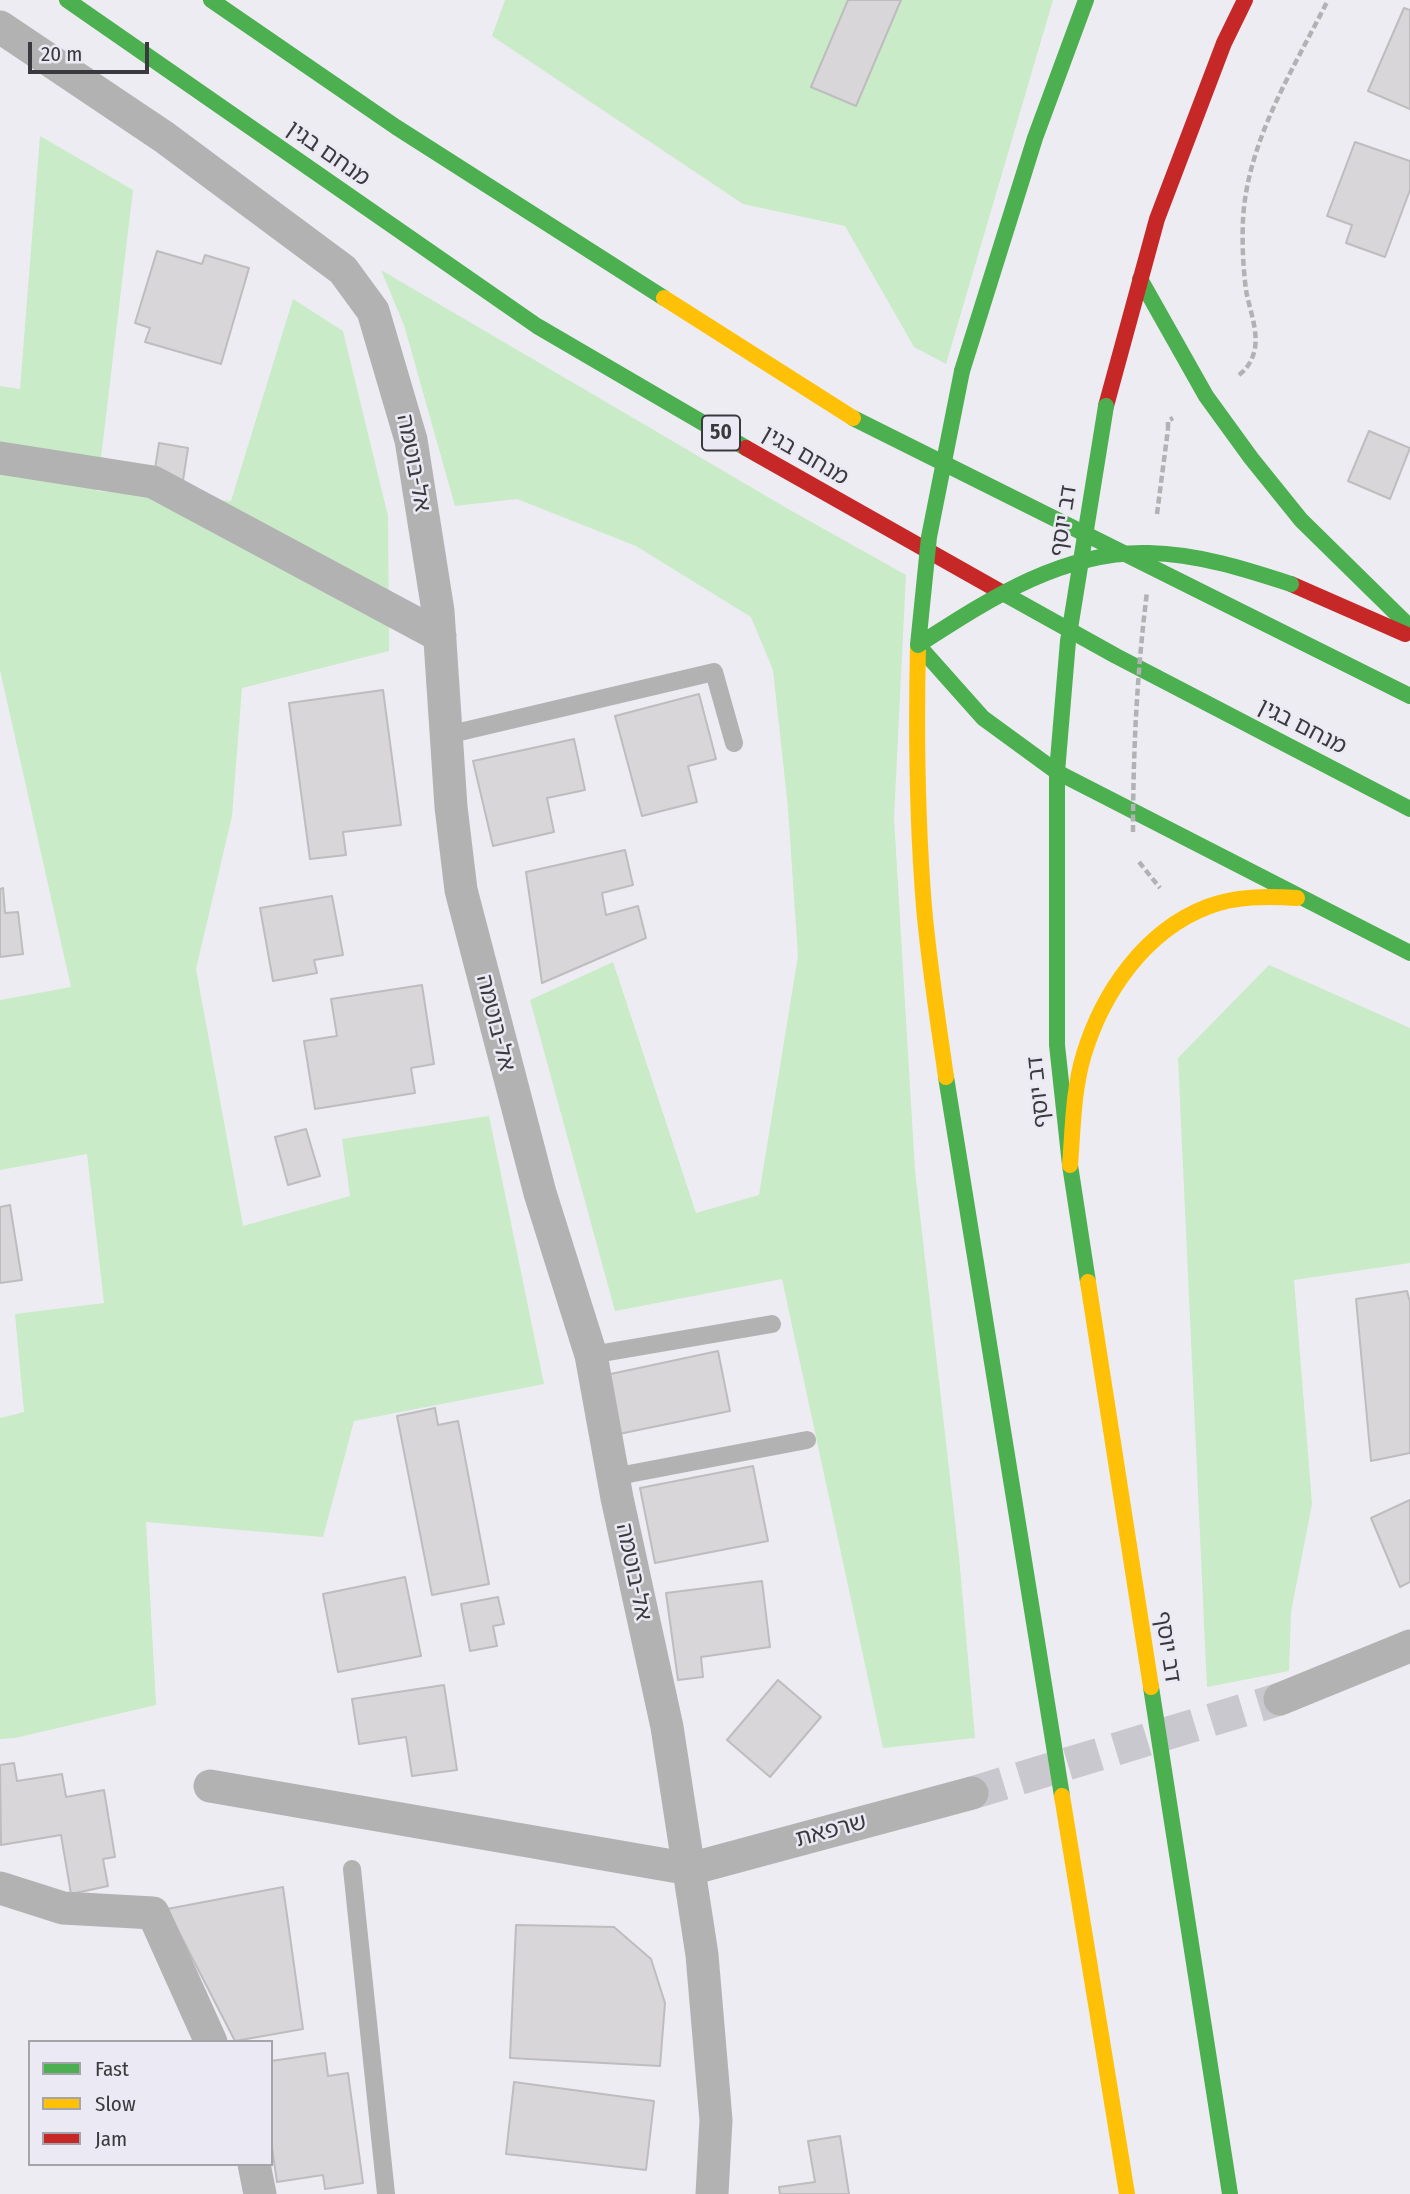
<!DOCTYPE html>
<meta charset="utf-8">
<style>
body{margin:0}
#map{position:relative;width:1410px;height:2194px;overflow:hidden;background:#edecf2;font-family:"Fira Sans Condensed",sans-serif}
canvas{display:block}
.legend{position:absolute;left:28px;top:2040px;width:245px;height:126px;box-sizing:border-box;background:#ebeaf4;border:2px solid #a4a4ab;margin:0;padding:9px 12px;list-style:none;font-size:21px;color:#3a3a3e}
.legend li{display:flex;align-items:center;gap:14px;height:35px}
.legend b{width:35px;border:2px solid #a4a4ab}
.scale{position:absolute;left:28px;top:42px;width:121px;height:32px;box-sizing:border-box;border:4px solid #3a3a3e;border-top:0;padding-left:9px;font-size:21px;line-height:24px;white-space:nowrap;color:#3a3a3e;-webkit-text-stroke:5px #ebeaf4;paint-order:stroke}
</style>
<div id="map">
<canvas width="1410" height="2194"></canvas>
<ul class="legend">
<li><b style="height:9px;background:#4caf50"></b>Fast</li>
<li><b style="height:9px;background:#ffc107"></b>Slow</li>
<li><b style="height:9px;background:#c62828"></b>Jam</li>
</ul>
<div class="scale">20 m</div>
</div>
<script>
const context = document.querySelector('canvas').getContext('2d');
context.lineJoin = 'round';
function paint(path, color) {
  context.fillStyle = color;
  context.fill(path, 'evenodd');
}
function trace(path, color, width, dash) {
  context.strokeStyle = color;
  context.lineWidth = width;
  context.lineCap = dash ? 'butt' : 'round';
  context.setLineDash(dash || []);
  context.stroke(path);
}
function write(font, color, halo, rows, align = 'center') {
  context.font = font + ' "Fira Sans Condensed","Noto Sans Hebrew",sans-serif';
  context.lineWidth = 5;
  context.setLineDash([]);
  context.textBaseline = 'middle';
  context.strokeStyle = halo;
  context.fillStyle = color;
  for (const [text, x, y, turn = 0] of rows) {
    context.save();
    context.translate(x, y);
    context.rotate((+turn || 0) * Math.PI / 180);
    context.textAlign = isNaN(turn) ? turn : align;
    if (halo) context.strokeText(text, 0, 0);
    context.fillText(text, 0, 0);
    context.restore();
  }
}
const green = new Path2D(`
 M505 0H1053L946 364 914 347 845 226 743 204 492 36Z
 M40 136 133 190 97 491 231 501 293 299 343 331 388 516 389 651 242 688 232 816 196 969 243 1226 350 1196 342 1139 489 1116 544 1384 354 1421 323 1537 146 1522 156 1705 15 1738 0 1739V1418L24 1412 15 1314 104 1303 87 1154 0 1170V1000L71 987 0 670V386L20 389Z
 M381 270 790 510 906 575 894 818 915 1171 959 1556 975 1738 883 1748 782 1279 615 1311 530 1000 613 962 696 1213 759 1195 798 956 788 808 773 670 751 617 636 546 517 499 455 506 404 325Z
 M1269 965 1410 1028V1263L1294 1280 1312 1504 1291 1612 1289 1671 1207 1687 1178 1058Z`);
const building = new Path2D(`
 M848 0H901L856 106 811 87Z
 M1404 8 1410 10V109L1368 91Z
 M1355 142 1410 161V190L1385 257 1346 243 1352 225 1327 216Z
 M157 251 202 264 205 255 249 268 221 364 145 342 150 328 135 323Z
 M1369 431 1410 448 1390 499 1348 481Z
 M159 443 188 448 182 487 153 482Z
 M383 690 401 825 343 832 346 855 310 859 289 703Z
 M699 694 716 759 688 766 697 802 642 816 615 716Z
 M574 739 585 790 547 798 554 832 493 846 473 761Z
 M625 850 633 885 602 893 606 915 638 906 646 938 542 983 526 872Z
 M3 888 5 913 18 912 23 954 0 957V889Z
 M332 896 343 955 314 960 317 973 273 981 260 908Z
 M422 985 434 1064 411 1068 415 1093 315 1109 304 1041 337 1036 331 999Z
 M306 1129 320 1176 288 1185 275 1137Z
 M10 1205 22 1280 0 1283V1207Z
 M1407 1291 1410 1302V1453L1371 1461 1356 1299Z
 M718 1351 730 1411 619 1434 606 1375Z
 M435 1408 438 1425 458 1421 489 1584 432 1595 397 1416Z
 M753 1466 768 1541 655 1563 640 1488Z
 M1410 1500V1582L1400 1587 1371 1518Z
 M405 1577 421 1656 338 1672 323 1594Z
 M762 1581 770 1647 701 1657 703 1677 678 1680 666 1593Z
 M498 1597 504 1624 493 1626 497 1646 470 1651 461 1604Z
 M778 1680 821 1717 770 1777 727 1740Z
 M444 1685 457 1770 412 1776 406 1737 359 1744 352 1699Z
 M14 1763 17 1781 62 1774 66 1797 104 1790 115 1857 103 1859 108 1886 71 1894 61 1835 1 1845 0 1765Z
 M283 1887 303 2029 235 2041 167 1909Z
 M516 1925 614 1927 651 1959 665 2003 660 2066 510 2058Z
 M325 2053 328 2076 348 2073 363 2183 325 2189 323 2175 277 2182 271 2141V2061Z
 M514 2082 654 2101 646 2170 506 2154Z
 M840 2136 849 2194H780L779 2187 815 2182 808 2141Z`);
const streetTunnel = new Path2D(`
 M972 1793 1280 1699`);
const path = new Path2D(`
 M1239 375C1248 368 1253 359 1255 348 1258 329 1249 308 1246 290 1243 267 1242 243 1243 220 1247 141 1294 68 1328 0
 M1168 429V421L1173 418
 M1139 862 1160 888`);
const lane = new Path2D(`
 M447 735 714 672 734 743
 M591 1355 772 1324
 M613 1477 807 1440
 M352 1869 386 2194`);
const street = new Path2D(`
 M0 27 164 137 343 270 373 311 411 440 438 611 451 807 461 890 540 1193 591 1355 617 1498 667 1727 702 1955 716 2120 712 2194
 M0 458 153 482 440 636
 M1280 1699 1410 1646
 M210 1786 690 1869 972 1793
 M0 1888 63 1908 153 1913 211 2042
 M254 2164 260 2194`);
const fast = new Path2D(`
 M67 0 537 326 746 448
 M211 0 396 127 664 298
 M1140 279 1206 396 1251 458 1301 520 1410 627
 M962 371 1035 138 1086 0
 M853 418 1410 696
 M1001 592 1116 656 1410 809
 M918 645 983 718 1057 772 1410 953
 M1057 772V1045L1070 1165 1088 1282
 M946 1077 1062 1796
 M1151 1687 1230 2194`);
const slow = new Path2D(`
 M664 298 853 418
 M918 645C916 732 917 820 924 907 929 964 938 1021 946 1077
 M1070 1165C1073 1128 1073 1090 1084 1054 1103 992 1145 931 1207 907 1235 896 1267 896 1297 898
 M1088 1282 1151 1687
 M1062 1796 1127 2194`);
const jam = new Path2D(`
 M1106 406 1157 219 1224 43 1245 0
 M746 448 1001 592
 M1291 584 1405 634`);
const pathBridge = new Path2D(`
 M1157 514 1168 429
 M1133 832C1133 752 1137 672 1147 592`);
const fastBridge = new Path2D(`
 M918 645 929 537 962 371
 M918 645C988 600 1063 550 1149 553 1198 554 1245 569 1291 584
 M1057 772 1068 641 1106 406`);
const shields = [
 [721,433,38]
];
const shieldNames = [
 ["50",721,433]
];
const streetNames = [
 ["מנחם בגין",328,154,35],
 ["מנחם בגין",805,456,30],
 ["אל-בוטמה",413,463,79],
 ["דב יוסף",1064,521,-81],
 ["מנחם בגין",1302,727,27],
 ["אל-בוטמה",495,1023,76],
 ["דב יוסף",1039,1092,-96],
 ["אל-בוטמה",633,1572,78],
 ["דב יוסף",1167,1647,81],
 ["שרפאת",831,1831,-15]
];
paint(green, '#c9ebc7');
paint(building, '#d8d6d8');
trace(building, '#bebcbe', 2);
trace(streetTunnel, '#c9c8ce', 33, [33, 17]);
trace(path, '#b2b1b4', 4.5, [7, 3.5]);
trace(lane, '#b3b2b3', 18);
trace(street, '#b3b2b3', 33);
trace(fast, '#4caf50', 16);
trace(slow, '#ffc107', 16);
trace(jam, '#c62828', 16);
trace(pathBridge, '#b2b1b4', 4.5, [7, 3.5]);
trace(fastBridge, '#4caf50', 16);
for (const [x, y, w] of shields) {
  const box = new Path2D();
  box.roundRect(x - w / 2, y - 17.5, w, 35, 5);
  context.fillStyle = '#ebeaf4';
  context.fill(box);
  trace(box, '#3a3a3e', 2);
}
write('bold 21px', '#3a3a3e', null, shieldNames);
write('23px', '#3a3a3e', '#ebeaf4', streetNames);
</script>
